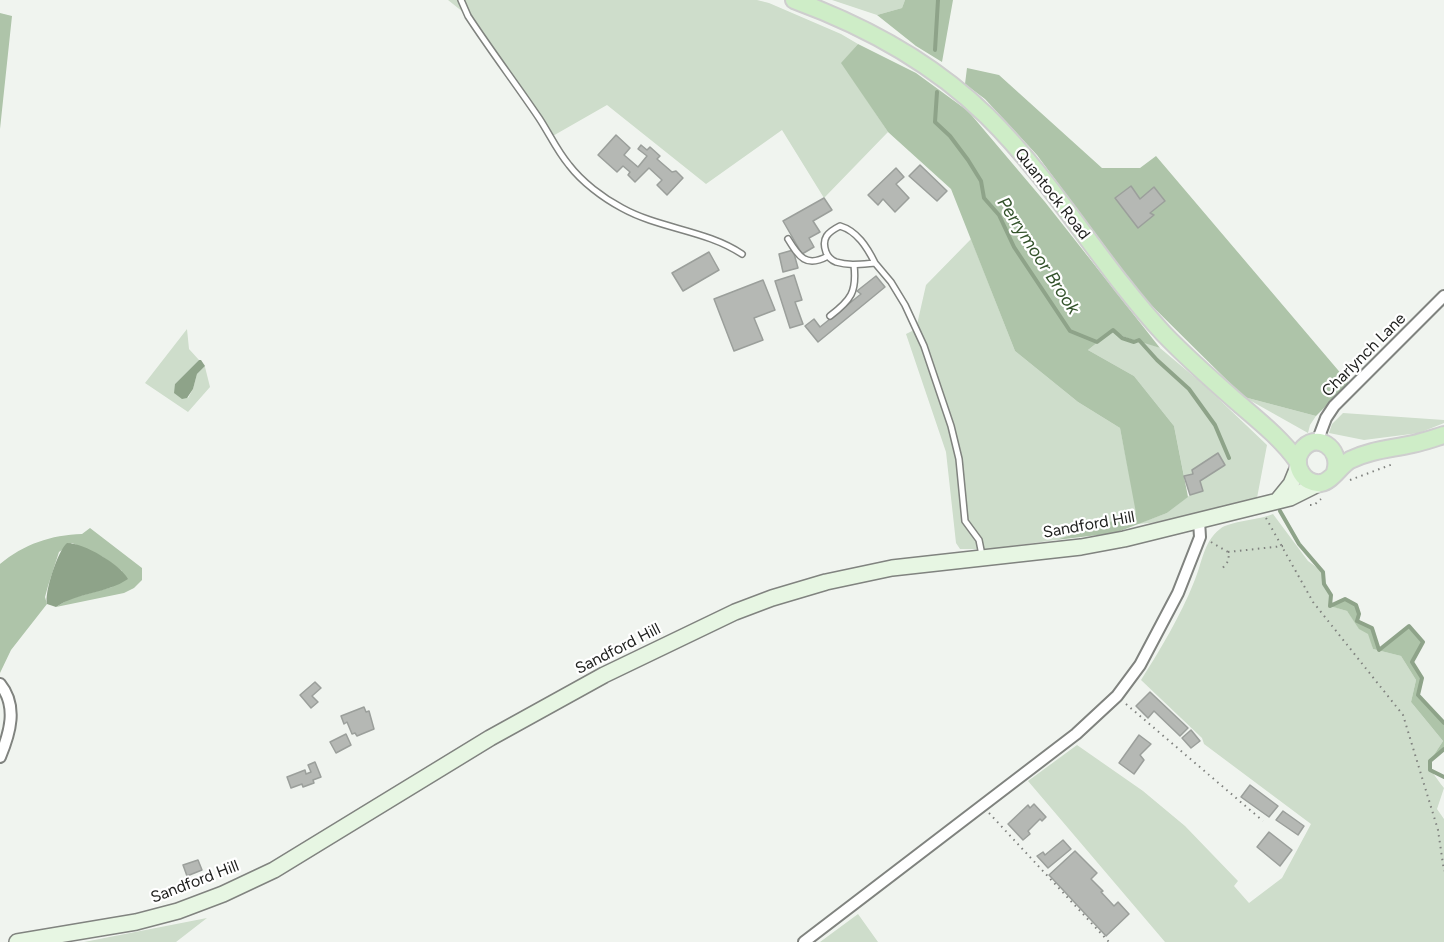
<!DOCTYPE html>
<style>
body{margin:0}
canvas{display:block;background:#f0f4ef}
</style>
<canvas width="1444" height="942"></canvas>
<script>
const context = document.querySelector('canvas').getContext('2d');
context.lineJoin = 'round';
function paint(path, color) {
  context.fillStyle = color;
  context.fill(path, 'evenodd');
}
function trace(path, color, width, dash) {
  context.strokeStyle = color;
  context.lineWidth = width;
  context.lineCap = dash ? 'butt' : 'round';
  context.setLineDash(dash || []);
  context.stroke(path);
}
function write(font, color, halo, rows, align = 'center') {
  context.font = font + ' Figtree,sans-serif';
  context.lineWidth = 4.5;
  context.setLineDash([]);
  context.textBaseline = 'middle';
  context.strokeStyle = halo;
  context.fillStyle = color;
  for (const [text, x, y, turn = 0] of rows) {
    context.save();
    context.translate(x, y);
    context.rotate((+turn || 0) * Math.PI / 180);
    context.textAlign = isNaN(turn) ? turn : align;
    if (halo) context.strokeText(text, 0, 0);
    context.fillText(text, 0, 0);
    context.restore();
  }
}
const green = new Path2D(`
 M448 0H757L769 3 841 34 858 44 842 63 888 132 824 198 782 130 706 184 607 105 551 137 468 16Z
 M832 0H905L902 8 877 15Z
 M971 239 1015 351 1078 402 1120 428 1137 513 1056 540 990 549H960L956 543 946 452 906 334 916 329 926 285Z
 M187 329 189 349 199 360 175 384 188 398 193 389 197 374 205 366 204 363 210 387 188 412 145 383Z
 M1113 330 1122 338 1139 340 1160 348 1204 385 1267 445 1257 498 1174 521 1137 524 1167 513 1190 495 1202 491 1200 481 1225 465 1218 454 1192 470 1193 474 1184 476 1174 426 1134 376 1088 350Z
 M1244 397 1316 416 1310 425 1308 433Z
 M1343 413 1444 420V423L1419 433 1364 440 1329 433 1332 424Z
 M1273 514 1308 561 1323 572C1324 585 1331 593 1331 606L1347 611 1359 628 1369 634 1373 649 1401 656 1416 680 1411 702 1443 741C1427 766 1425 763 1444 788L1437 809 1444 819V942H1165L1028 781 1077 745 1143 791 1185 826 1238 881 1234 886 1249 903 1282 878 1311 824 1204 744 1202 738 1141 680C1160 650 1181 615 1194 582 1202 564 1203 542 1220 529 1229 521 1260 520 1273 514Z
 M858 914 878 942H820Z
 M207 918 176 942H84Z`);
const forest = new Path2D(`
 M905 0H953L942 62 916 46 877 15 902 8Z
 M0 13 12 16 0 129Z
 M858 44 916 73 968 111 1045 202 1160 348C1144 342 1125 340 1113 330L1088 350 1134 376 1174 426 1188 497 1167 513 1115 533 1056 540 1136 513 1120 428 1078 402 1015 351 951 189 888 132 841 63Z
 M967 68 999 75 1102 168H1140L1156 156 1349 383 1316 416 1244 397 1141 295 1037 155 985 99 965 84Z
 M90 528 142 568V580L134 588 124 593 56 607 69 599 112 587 122 571 103 557 72 543 59 552 48 586 45 597 47 604 11 650 0 673V564C24 544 51 535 82 534Z
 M1345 599 1356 605 1359 614 1357 621 1372 628 1379 650 1409 626 1423 642 1412 662 1422 678 1419 695 1444 723V749L1430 761 1443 741 1411 702 1416 680 1401 656 1373 649 1368 634 1359 629 1347 611 1330 606Z`);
const water = new Path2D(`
 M199 360H201L205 366 197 374 193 389 187 398 182 399 174 393 175 384Z
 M67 543C84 543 120 564 128 579 106 594 78 592 56 607L47 604C44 593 58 550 67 543Z`);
const stream = new Path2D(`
 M935 50 938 0
 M937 92 935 122 950 136 968 160 981 181 984 198 999 215 1014 247 1070 331 1097 342 1113 330 1122 338 1134 342 1139 340 1157 360 1189 389 1215 425 1229 458
 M1280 511 1299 544 1323 572 1324 584 1331 595 1330 606 1345 599 1356 605 1359 614 1357 621 1372 628 1379 650 1409 626 1423 642 1412 662 1422 678 1418 695 1444 723
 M1444 749 1430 761V770L1444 777`);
const building = new Path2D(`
 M616 135 630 148 624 155 638 167 647 156 638 149 641 145 647 150 650 147 660 156 657 159 672 172 676 171 683 178 667 195 657 185 662 180 649 168 635 182 628 175 630 172 623 166 617 172 598 155Z
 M920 165 947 191 937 201 909 176Z
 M896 168 904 177 896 184 909 198 895 212 883 199 878 205 868 195Z
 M1131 186 1140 199 1154 187 1165 201 1150 213 1154 215 1138 228 1115 198Z
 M824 198 832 210 813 221 820 232 809 238 814 247 802 254 783 221Z
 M793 250 798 268 783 272 779 254Z
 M709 252 719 270 683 291 672 273Z
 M794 275 802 300 795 302 803 324 790 328 775 281Z
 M876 276 885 287 818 342 805 326 814 319 820 327 861 294 857 291Z
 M763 280 775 310 754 318 763 340 734 351 714 299Z
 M1218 453 1225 465 1200 481 1203 491 1190 495 1184 476 1193 474 1192 470Z
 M315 682 321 688 312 696 318 702 311 708 300 695Z
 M1150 692 1188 728 1180 736 1154 711 1148 718 1136 706Z
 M364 707 366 712 369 711 374 729 357 736 355 733 352 734 347 722 344 724 341 716Z
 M1191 730 1200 741 1191 748 1182 738Z
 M346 734 351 745 336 753 330 742Z
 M1139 735 1151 744 1140 755 1144 760 1134 774 1119 763Z
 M315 762 321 777 313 780 314 783 303 787 302 784 291 788 287 777 305 770 306 774 311 772 308 765Z
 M1250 785 1278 806 1269 817 1241 797Z
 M1034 804 1046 817 1042 821 1040 819 1028 831 1030 834 1023 840 1008 824 1028 805 1030 808Z
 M1283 811 1304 826 1298 835 1276 820Z
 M1269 832 1292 850 1280 866 1257 847Z
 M1063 840 1071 849 1048 868 1037 856 1043 852 1045 855Z
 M1075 851 1097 873 1091 879 1103 891 1101 892 1114 906 1118 902 1129 914 1106 936 1049 875Z
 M198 860 202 870 187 876 183 865Z`);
const path = new Path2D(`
 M1350 480 1393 464
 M1310 505H1314L1321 499
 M1266 518 1313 602 1403 715 1438 830 1444 871
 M1211 542 1228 552 1229 560 1222 569
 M1228 552 1283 546
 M1126 704 1263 821
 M989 813 1109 942`);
const service = new Path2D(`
 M461 0 468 16C491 51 516 84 539 118 549 133 557 151 569 165 582 182 603 198 622 208 660 229 706 230 742 254
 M788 239C799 257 806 268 828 256
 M875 263C867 247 857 231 840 226 828 232 821 238 826 252 828 257 831 260 836 262 849 266 862 264 875 263L891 282 905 305 924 346 951 426 959 459 965 521 979 540 982 555
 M830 316C851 300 857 292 854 265`);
const minor = new Path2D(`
 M1317 442 1326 418 1334 406 1444 296
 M0 684C18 706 10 733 0 757
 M804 942 1076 734 1117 696 1140 665 1178 593 1200 537 1199 521`);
const secondary = new Path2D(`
 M1278 500 1291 484 1298 467
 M17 942 136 922 178 911 223 894 274 870 490 738 604 675 735 612 772 598 826 582 892 568 1081 547 1124 539 1290 498 1320 483`);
const primary = new Path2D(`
 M794 0C865 26 933 63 987 116 1054 182 1100 265 1164 334 1187 358 1212 380 1237 402 1258 420 1282 439 1298 462
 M1335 472C1343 448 1315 430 1301 451 1292 465 1304 485 1321 483 1332 481 1340 466 1350 460 1370 450 1391 449 1413 444 1423 442 1434 438 1444 435`);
const streetNames = [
 ["Quantock Road",1052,194,52],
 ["Charlynch Lane",1364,355,-45],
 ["Sandford Hill",1089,525,-10],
 ["Sandford Hill",618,649,-27],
 ["Sandford Hill",195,882,-21]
];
const waterNames = [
 ["Perrymoor Brook",1038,256,57]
];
paint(green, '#ceddcb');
paint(forest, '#aec4a9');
paint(water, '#8ea389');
trace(stream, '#8ea389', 4);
paint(building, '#b5b8b4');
trace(building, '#9b9f9b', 1.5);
trace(service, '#80837f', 8);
trace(minor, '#80837f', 14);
trace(secondary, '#80837f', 18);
trace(primary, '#cecece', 20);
trace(path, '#7f817e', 2, [1.5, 4.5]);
trace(service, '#fff', 5);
trace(minor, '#fff', 10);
trace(secondary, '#e7f6e3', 15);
trace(primary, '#ceedc7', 16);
write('16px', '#20211f', '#fff', streetNames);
write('italic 18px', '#33532b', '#fff', waterNames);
</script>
